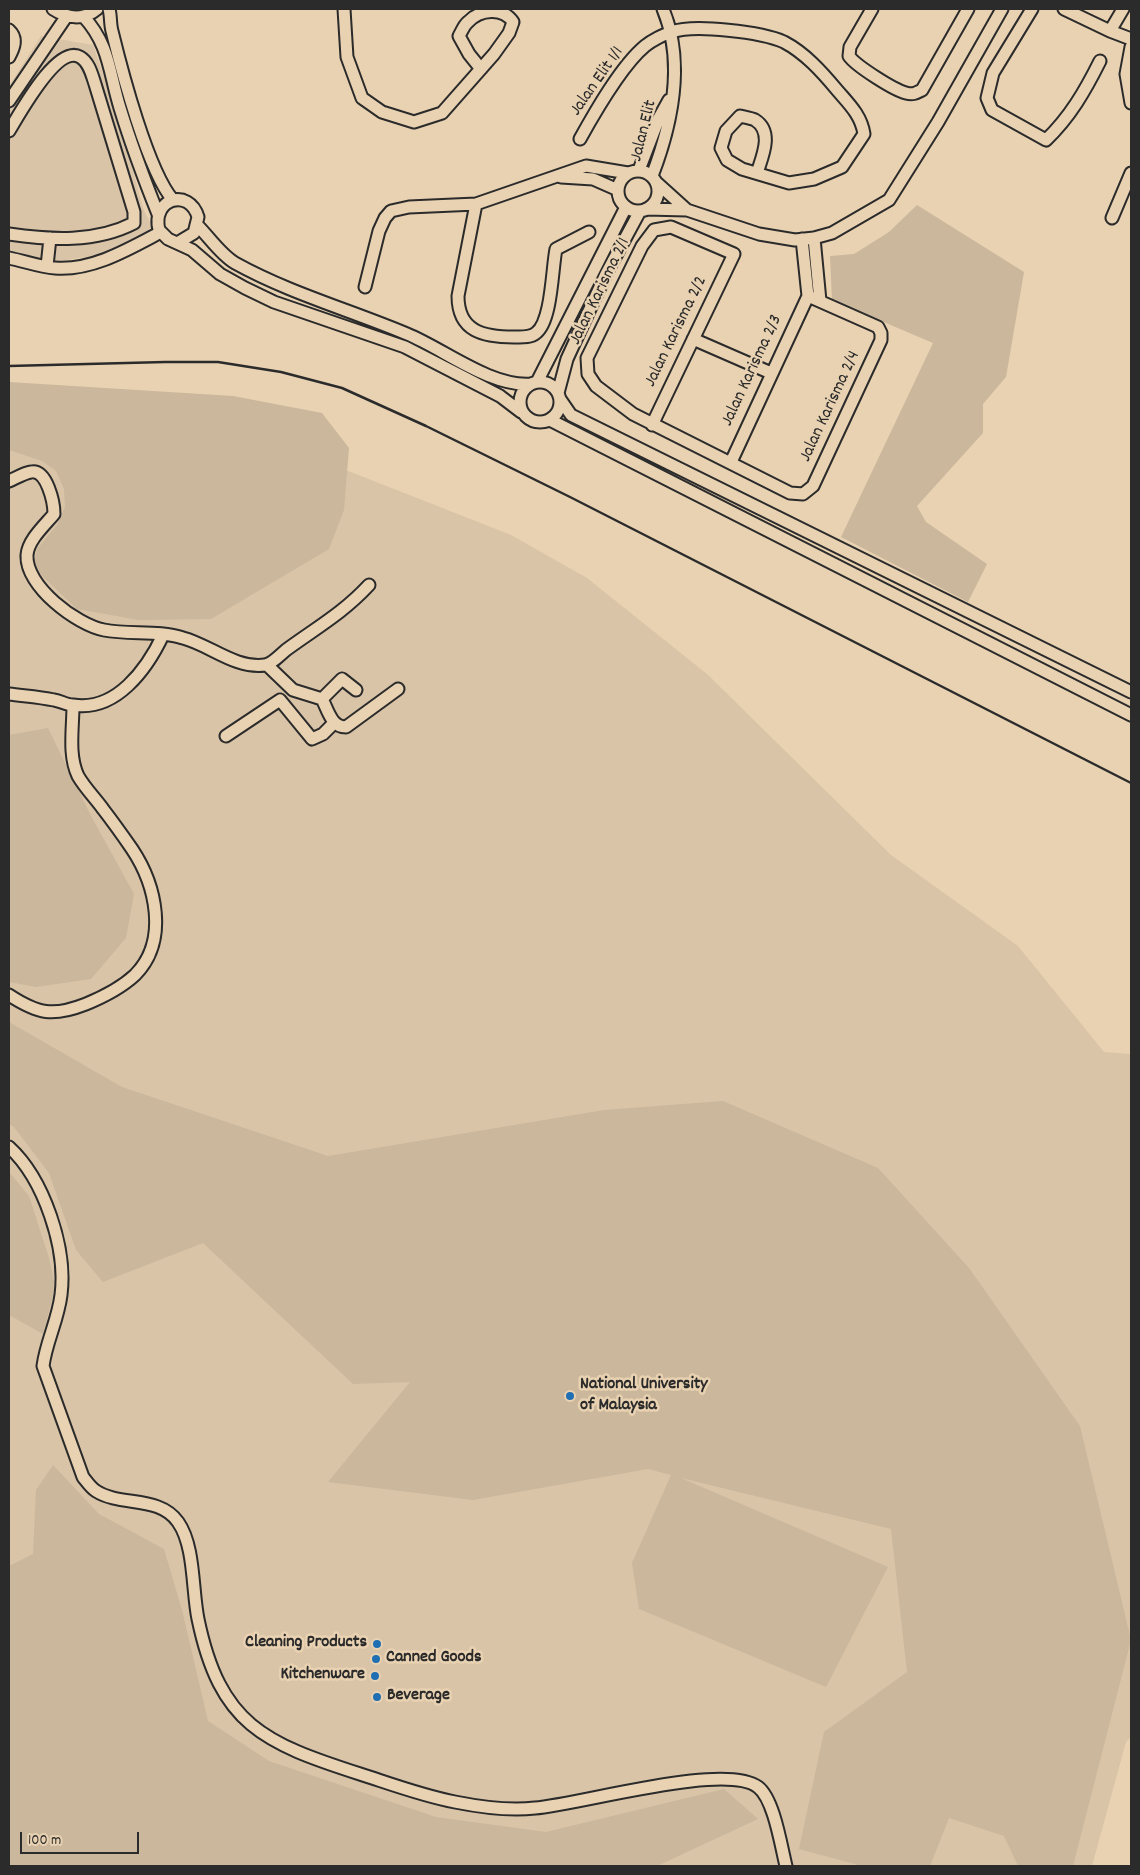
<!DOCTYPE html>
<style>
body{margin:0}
#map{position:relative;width:1140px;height:1875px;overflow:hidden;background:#e9d2b2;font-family:Dekko,sans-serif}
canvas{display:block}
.frame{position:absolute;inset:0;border:10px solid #2b2b2b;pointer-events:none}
.scale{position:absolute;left:20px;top:1832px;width:119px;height:22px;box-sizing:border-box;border:2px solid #2b2b2b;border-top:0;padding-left:6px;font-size:15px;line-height:18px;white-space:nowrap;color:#2b2b2b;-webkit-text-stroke:4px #e9d2b2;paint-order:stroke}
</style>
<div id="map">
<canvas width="1140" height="1875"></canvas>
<div class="frame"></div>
<div class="scale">100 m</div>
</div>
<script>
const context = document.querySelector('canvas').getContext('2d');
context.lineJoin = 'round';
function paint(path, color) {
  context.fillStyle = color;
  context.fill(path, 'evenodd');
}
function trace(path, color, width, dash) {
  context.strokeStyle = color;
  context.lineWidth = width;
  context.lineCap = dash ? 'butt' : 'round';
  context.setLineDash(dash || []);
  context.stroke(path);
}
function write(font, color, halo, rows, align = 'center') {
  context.font = font + ' Dekko,sans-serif';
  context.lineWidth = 5;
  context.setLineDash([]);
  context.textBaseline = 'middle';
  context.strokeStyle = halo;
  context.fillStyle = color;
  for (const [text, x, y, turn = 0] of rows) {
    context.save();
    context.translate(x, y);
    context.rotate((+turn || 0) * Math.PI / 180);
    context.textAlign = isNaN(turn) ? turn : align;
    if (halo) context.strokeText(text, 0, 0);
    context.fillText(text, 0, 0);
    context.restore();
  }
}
const built = new Path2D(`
 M41 36 93 45 116 111 144 211 155 231 104 254 47 263 9 253V86Z
 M9 428 323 461 511 535 587 578 707 674 891 855 1018 946 1104 1052 1131 1054V1737L1126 1742 1092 1866H9Z`);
const green = new Path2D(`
 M917 205 1024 272 1006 377 983 404V433L917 506 926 522 987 564 968 602 841 537 933 343 832 300 830 256 854 254 889 232Z
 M9 382 233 396 322 413 349 448 344 510 329 549 211 619 139 620 77 609 41 575 34 561 37 549 57 525 65 507 64 489 56 471 42 461 9 450Z
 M48 728 90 814 134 894 126 938 91 979 36 987 9 982V735Z
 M9 1022 122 1087 328 1156 604 1110 723 1101 878 1168 969 1268 1080 1426 1131 1640 1073 1866H1018L1004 1836 949 1818 930 1866H862L799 1849 824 1732 907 1672 891 1529 681 1478 888 1567 826 1687 639 1609 632 1563 671 1475 648 1469 473 1500 328 1482 410 1382 353 1384 203 1243 103 1282 76 1250 49 1173 14 1127 9 1124Z
 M9 1172 29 1196 49 1258 54 1281 53 1295 43 1334 9 1315Z
 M53 1465 99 1514 164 1549 182 1610 208 1721 269 1761 436 1817 546 1832 724 1789 758 1819 657 1866H9V1566L33 1554 36 1490Z`);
const minor = new Path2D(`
 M53 9C67 18 83 21 97 9
 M109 9C111 16 110 24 112 31 122 72 148 171 173 200
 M344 9 347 57 362 98 382 112 414 122 442 113 494 54 509 33 513 22C503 7 480 9 468 22 464 25 462 31 459 36L469 54 481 69
 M872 9 850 47 849 56C856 66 894 90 906 93 913 95 916 93 922 90L968 9
 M1032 9 993 73 987 98 992 110 1046 140C1070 117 1085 91 1100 61
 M1064 9 1110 31 1131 39
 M83 16C110 45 109 73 120 108 131 144 144 179 158 214
 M9 30C18 38 14 48 9 57
 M1110 31 1123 9
 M1131 47 1126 74 1131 103
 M9 101 66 17
 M9 131C19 115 57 44 80 57 89 62 92 75 95 84L134 212V223C95 243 51 240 9 234
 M580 139C595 112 621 66 645 46 651 41 664 34 672 32 694 24 762 32 784 42 805 53 822 72 837 90 849 104 861 115 864 134L842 167 814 179 789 183 742 169 727 160 721 148 726 131 740 116C744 117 751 118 755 120 774 132 762 157 757 173
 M639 170 659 118 669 100
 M618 191a20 20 0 1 1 40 0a20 20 0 1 1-40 0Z
 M652 176C672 124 685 62 663 9
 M561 177 593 179 618 190
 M656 182 687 210
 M476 204 458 296C458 332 484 337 514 337 521 337 530 338 536 333 552 321 552 268 556 249L589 232
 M646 209 687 210 759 234 795 240 814 238 832 233 889 200 938 122 1002 9
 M1112 218 1131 173
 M198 226C209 237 221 255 235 263 289 293 350 310 407 334 444 349 490 387 531 384
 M814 238 820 301
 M802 239 808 296
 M179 242 194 233 198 217C189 187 151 199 159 230L168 239 192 250 220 274 245 288 274 302 405 347 500 396 521 412
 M9 258C24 261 40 267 55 268 92 271 129 249 161 232
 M47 266 50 238
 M365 287 379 231 385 218 391 211 409 207 476 204 586 166 628 173
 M693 339 771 373
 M520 402a20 20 0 1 1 40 0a20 20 0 1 1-40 0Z
 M537 382 626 207
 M558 393 567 359 606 274 640 211
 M560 399 571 415 1131 692
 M550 420 1131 715
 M652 425 734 254 671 227 654 230 642 246 587 358 588 374 596 386 633 414 790 493 803 494 813 486 881 340V333L878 327 808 296
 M731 462 808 296
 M9 481C16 478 24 473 31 472 47 469 54 503 54 514 45 525 28 540 27 555 25 586 77 625 104 630 130 635 158 630 183 638 210 645 235 669 265 665 272 664 280 655 286 650 316 628 343 613 369 585
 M267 665 293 690 322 699C328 710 331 727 346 727L398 689
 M9 694C24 696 39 697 54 700 61 701 66 705 73 705 116 712 147 669 163 635
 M322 699 342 679 356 690
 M226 736 280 700 312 739 323 734 334 723
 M9 995C38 1014 53 1017 86 1004 103 997 121 988 135 975 169 941 156 885 132 849 123 836 113 822 103 809 95 798 85 788 78 776 68 755 73 729 73 705
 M9 1147C44 1179 67 1248 61 1295 58 1320 46 1342 43 1366L83 1477C87 1482 91 1488 96 1491 121 1507 159 1495 178 1522 195 1546 192 1590 198 1619 220 1725 264 1743 360 1774 391 1784 423 1796 455 1802 480 1807 510 1811 535 1808 582 1804 725 1762 758 1787 774 1799 781 1846 786 1866`);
const rail = new Path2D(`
 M9 366 165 362H218L281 372 342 388 426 426 570 497 1131 783`);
const markers = [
 [570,1396,5,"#1f6fb2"],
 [377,1644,5,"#1f6fb2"],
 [376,1659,5,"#1f6fb2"],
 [375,1676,5,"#1f6fb2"],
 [377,1697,5,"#1f6fb2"]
];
const streetNames = [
 ["Jalan Elit 1/1",598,82,-55],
 ["Jalan Elit",645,131,-76],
 ["Jalan Karisma 2/1",601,292,-64],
 ["Jalan Karisma 2/2",677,332,-64],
 ["Jalan Karisma 2/3",753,371,-65],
 ["Jalan Karisma 2/4",831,407,-65]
];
const poiNames = [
 ["National University",580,1386],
 ["of Malaysia",580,1407],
 ["Cleaning Products",367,1644,"right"],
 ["Canned Goods",386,1659],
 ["Kitchenware",365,1676,"right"],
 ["Beverage",387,1697]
];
paint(built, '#d9c4a7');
paint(green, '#cab79c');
trace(minor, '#2b2b2b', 15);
trace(minor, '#e9d2b2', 11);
trace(rail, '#2b2b2b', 2.5);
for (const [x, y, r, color] of markers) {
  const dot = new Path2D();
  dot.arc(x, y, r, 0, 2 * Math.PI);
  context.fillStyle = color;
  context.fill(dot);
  trace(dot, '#e9d2b2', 2);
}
write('18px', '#2b2b2b', '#e9d2b2', streetNames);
write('bold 18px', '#2b2b2b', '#e9d2b2', poiNames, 'left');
</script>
